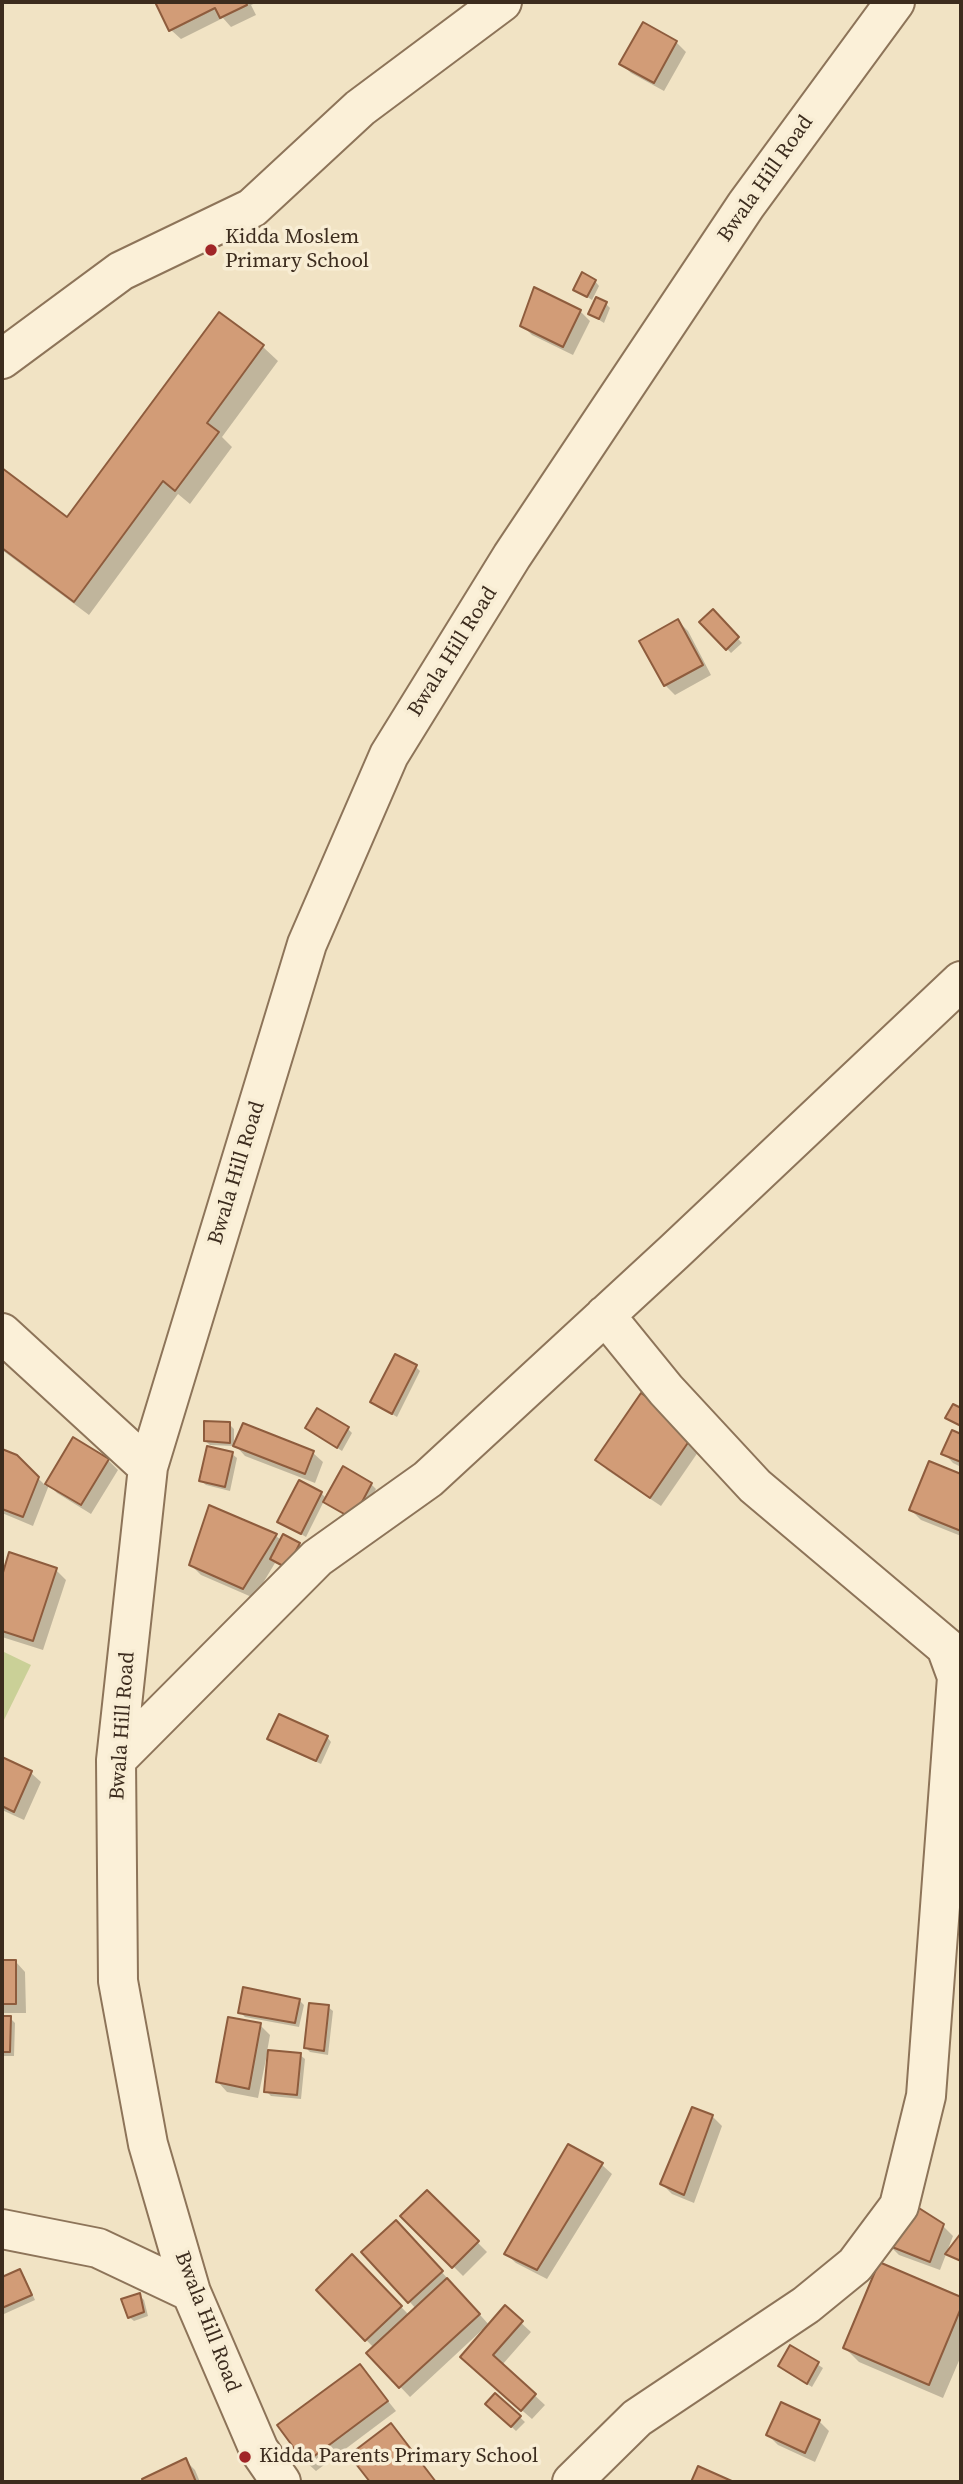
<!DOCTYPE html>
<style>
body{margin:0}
#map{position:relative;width:963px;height:2484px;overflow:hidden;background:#f1e3c4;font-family:"Source Serif 4",serif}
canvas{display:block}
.frame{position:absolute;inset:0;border:4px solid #3c2c1e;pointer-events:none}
</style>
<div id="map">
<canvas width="963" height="2484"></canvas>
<div class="frame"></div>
</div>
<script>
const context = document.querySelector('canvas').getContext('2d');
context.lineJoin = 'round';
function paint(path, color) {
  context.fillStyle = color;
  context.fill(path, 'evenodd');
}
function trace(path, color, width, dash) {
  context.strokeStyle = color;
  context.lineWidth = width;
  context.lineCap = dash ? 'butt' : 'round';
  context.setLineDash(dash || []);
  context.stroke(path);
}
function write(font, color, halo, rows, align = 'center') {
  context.font = font + ' "Source Serif 4",serif';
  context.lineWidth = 7;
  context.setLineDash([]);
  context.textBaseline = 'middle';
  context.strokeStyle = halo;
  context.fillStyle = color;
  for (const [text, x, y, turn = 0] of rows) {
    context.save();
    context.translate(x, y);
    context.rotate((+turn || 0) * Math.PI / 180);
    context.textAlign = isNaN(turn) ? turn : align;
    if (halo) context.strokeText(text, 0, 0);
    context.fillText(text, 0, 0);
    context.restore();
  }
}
const green = new Path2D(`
 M2 1651 31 1665 2 1724Z`);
const shadow = new Path2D(`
 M157 2H258L251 5 256 15 231 27 223 18 181 39 171 30Z
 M676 42 686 52 664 91 631 73 621 63Z
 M595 281 599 286 592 300 575 289Z
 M606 304 610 308 604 323 590 314Z
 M580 311 590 321 573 355 532 335 522 325Z
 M219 314 263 347 278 361 222 437 232 447 190 504 178 494 89 615 2 550V471L67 519Z
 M712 612 742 643 731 653 702 622Z
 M678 621 688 631 711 675 675 695 665 685Z
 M416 1367 420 1371 397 1417 372 1402Z
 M229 1424 234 1429V1446L210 1445 205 1441Z
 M307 1428 348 1429 352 1433 342 1451Z
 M695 1432 705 1442 661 1506 607 1470 598 1460Z
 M953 1432 961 1436V1467L953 1463 944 1453Z
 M73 1439 108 1460 118 1470 91 1514 57 1493 49 1485 33 1526 2 1513V1451L16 1457 46 1486Z
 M236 1446 313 1453 323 1462 315 1483 245 1456Z
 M232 1454 237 1458 230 1491 206 1485 201 1481Z
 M930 1463 961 1476V1536L921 1520 911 1510Z
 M371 1484 376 1489 358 1522 324 1501 306 1537 279 1521 321 1493 327 1499Z
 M210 1507 276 1536 281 1540 299 1544 303 1549 292 1571 275 1563 254 1598 201 1575 191 1565Z
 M10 1555 56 1570 66 1580 43 1650 2 1637V1581Z
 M327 1737 331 1742 321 1764 274 1743 269 1738Z
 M2 1759 31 1773 41 1782 24 1820 2 1810Z
 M2 1961 16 1962 25 1972 26 2013H2Z
 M299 2000 304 2005 299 2027 245 2017 240 2012Z
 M328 2007 333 2011 328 2055 310 2052 306 2048Z
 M2 2018H10L15 2023 14 2056H2Z
 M260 2025 270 2035 267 2052 300 2055 305 2059 301 2099 271 2096 266 2091 269 2055 267 2054 258 2098 227 2092 218 2082Z
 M712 2116 722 2126 694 2203 672 2194 662 2184Z
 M569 2146 602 2165 612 2174 547 2279 516 2263 506 2254Z
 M427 2192 487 2252 463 2276 403 2216Z
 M943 2226 953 2236 940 2270 899 2255 889 2245Z
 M406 2232 490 2326 505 2308 531 2332 502 2365 545 2405 532 2419 472 2367 484 2332 482 2330 410 2397 368 2353 374 2348 318 2290 352 2257 409 2315 416 2309 409 2301Z
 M880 2264 961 2299V2356L943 2398 859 2362 845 2348Z
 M20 2271 24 2276 35 2300 4 2314 2 2311V2279Z
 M139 2295 144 2300 148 2316 134 2321 129 2317Z
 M791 2347 823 2368 812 2387 784 2370Z
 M360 2366 396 2411 316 2471 306 2462Z
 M496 2395 525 2422 516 2431 488 2404Z
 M819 2421 829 2431 815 2462 778 2445 768 2435Z
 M185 2460 195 2470 200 2482H145L144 2479Z`);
const building = new Path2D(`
 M155 2H246L247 5 220 18 215 8 169 31Z
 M643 22 677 41 654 83 619 64Z
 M582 272 596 280 587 297 573 290Z
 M534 287 581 310 563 347 520 326Z
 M596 297 607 302 599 319 588 314Z
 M219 312 264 345 207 423 219 432 175 491 163 481 74 602 2 548V468L67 517Z
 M713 609 739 637 726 650 699 622Z
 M678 619 703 665 664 686 639 641Z
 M395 1354 417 1365 392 1414 370 1402Z
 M641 1393 696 1431 650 1498 595 1460Z
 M953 1404 961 1408V1426L945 1418Z
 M317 1408 349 1427 337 1448 305 1428Z
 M204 1421 230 1422V1443L204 1441Z
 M243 1423 314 1451 305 1474 233 1446Z
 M952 1430 961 1434V1462L941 1454Z
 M73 1437 109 1459 81 1505 45 1484Z
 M207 1446 233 1452 225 1487 199 1481Z
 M2 1449 17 1455 39 1477 23 1517 2 1509Z
 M929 1461 961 1474V1531L909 1510Z
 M343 1466 372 1483 353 1519 323 1502Z
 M299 1480 322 1492 301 1534 277 1522Z
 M209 1505 277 1534 243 1589 189 1565Z
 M283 1534 300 1543 287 1568 270 1559Z
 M9 1552 57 1568 33 1641 2 1631V1576Z
 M279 1714 328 1736 316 1761 267 1739Z
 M2 1757 32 1771 14 1812 2 1806Z
 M2 1960H16V2004H2Z
 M243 1987 300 1999 295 2023 238 2013Z
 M309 2003 329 2005 324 2051 304 2048Z
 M2 2016H11L10 2052H2Z
 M228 2017 261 2023 249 2089 216 2082Z
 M268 2050 301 2053 297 2095 264 2092Z
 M692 2107 713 2115 684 2195 660 2184Z
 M568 2144 603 2163 537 2270 504 2254Z
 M427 2190 479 2241 452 2268 400 2216Z
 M911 2203 944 2224 930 2262 887 2245Z
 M396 2220 443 2271 408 2303 361 2252Z
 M961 2233V2261L945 2254Z
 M352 2254 402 2306 365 2341 316 2290Z
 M879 2262 961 2297V2308L929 2385 843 2348Z
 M20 2269 32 2295 2 2308V2277Z
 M447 2278 480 2314 399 2388 366 2353Z
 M140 2293 144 2312 128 2318 121 2299Z
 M505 2305 523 2321 493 2355 536 2394 521 2411 460 2357Z
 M790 2345 819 2362 807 2384 778 2366Z
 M360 2364 388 2401 305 2463 277 2425Z
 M495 2393 521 2416 511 2427 485 2404Z
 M781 2402 820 2420 805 2453 766 2435Z
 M391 2423 436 2482H370L349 2455Z
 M186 2458 196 2482H143L142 2479Z
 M698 2466 734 2482H691Z`);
const minor = new Path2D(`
 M2 359 121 271 252 208 360 108 502 2
 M2 1333 148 1467
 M116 1760 317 1558 428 1479 674 1252 961 981
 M2 2229 98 2248 191 2292
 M281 2482 259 2450 191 2292 148 2144 118 1981 116 1760 148 1467 307 944 389 755 512 556 746 205 895 2
 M572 2482 637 2418 806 2305 855 2265 899 2206 926 2096 957 1677 946 1647 755 1486 666 1390 605 1315`);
const markers = [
 [211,250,7,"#a02527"],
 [245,2457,7,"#a02527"]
];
const streetNames = [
 ["Bwala Hill Road",766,179,-55],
 ["Bwala Hill Road",453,652,-58],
 ["Bwala Hill Road",237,1173,-73],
 ["Bwala Hill Road",123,1726,-86],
 ["Bwala Hill Road",207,2322,69]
];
const poiNames = [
 ["Kidda Moslem",225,238],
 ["Primary School",225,262],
 ["Kidda Parents Primary School",259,2457]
];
paint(green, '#cad097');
paint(shadow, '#0003');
paint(building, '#d29c77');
trace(building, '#8e5c3d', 2);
trace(minor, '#8d7459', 42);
trace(minor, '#fbf0d8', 38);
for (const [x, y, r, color] of markers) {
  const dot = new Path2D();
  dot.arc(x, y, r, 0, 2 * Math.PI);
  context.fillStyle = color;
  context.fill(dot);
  trace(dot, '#f8edd4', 2.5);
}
write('21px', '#3c2c1e', '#f8edd4', streetNames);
write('21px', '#3c2c1e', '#f8edd4', poiNames, 'left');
</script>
